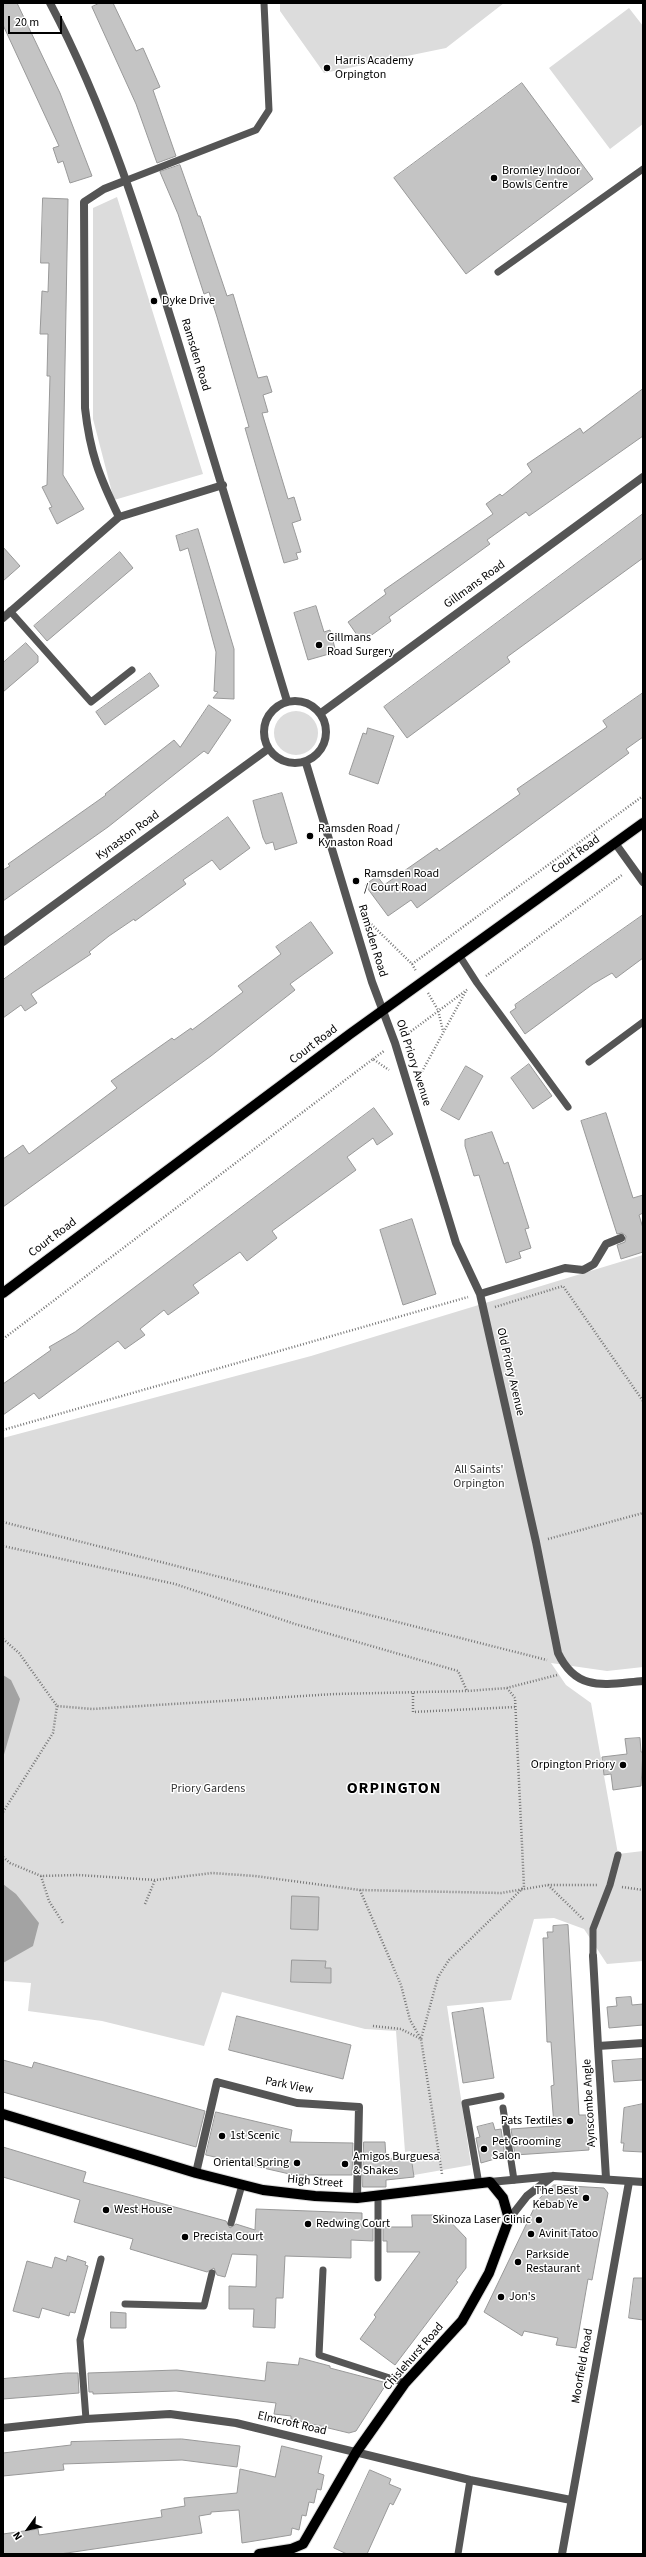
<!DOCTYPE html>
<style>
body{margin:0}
#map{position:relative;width:646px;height:2557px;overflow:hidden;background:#fff;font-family:"Source Sans 3",sans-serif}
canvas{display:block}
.frame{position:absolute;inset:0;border:4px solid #000;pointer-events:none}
.north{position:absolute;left:8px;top:2509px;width:40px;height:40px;-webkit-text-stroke:3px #fff;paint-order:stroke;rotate:237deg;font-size:11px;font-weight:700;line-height:16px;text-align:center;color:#000}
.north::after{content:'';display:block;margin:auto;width:14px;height:18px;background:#000;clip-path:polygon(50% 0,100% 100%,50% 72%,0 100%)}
.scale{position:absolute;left:8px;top:16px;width:54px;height:18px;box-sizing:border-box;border:2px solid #000;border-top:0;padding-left:5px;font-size:12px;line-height:14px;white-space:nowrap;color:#000;-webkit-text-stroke:3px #fff;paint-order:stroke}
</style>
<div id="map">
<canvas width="646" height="2557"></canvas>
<div class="frame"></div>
<div class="north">N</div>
<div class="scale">20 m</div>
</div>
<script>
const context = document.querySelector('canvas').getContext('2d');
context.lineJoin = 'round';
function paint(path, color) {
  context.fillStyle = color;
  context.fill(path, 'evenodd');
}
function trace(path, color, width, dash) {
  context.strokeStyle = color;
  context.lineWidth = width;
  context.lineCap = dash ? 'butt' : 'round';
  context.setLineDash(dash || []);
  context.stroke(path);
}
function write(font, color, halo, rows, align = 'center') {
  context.font = font + ' "Source Sans 3",sans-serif';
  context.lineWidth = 3;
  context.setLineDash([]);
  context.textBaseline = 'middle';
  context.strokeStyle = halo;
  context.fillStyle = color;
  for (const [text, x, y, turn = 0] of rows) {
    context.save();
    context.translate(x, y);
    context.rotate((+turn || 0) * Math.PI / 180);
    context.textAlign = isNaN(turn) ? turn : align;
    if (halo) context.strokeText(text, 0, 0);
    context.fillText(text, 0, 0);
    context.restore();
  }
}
const green = new Path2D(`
 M280 3H504L446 48 324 73 280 11Z
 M629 8 643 26V124L610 149 549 68Z
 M117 197 203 474 114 500 93 419V208Z
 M274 733a22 22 0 1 1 44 0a22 22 0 1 1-44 0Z
 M643 1255V1667L607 1671 551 1663 566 1685 591 1703 618 1854 643 1851V1961L607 1964 584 1929 554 1918 534 1919 511 2000 447 2006 471 2165 414 2175 411 2151 405 2152 396 2031 365 2029 222 1992 204 2046 102 2021 28 2011 31 1983 3 1981V1438L311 1356Z`);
const water = new Path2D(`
 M3 1675 11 1680 20 1699 3 1758Z
 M3 1884 16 1894 39 1923 33 1946 3 1963Z`);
const building = new Path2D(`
 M3 3H17L60 93 92 176 70 183 63 161 58 163 53 148 59 146 3 25Z
 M100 3H113L136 51 143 48 160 87 153 90 176 156 157 163 136 104 92 7Z
 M522 83 593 179 466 274 394 178Z
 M180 165 198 216H200L227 296 233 294 258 378 267 376 272 392 263 395 268 412 262 413 288 499 294 497 301 520 292 523 301 552 296 553 298 559 284 563 245 428 249 427 217 317 209 292 204 294 178 214 160 172Z
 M43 198 68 199 63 475 84 509 57 524 49 508 52 507 42 487 47 485 50 376H47L48 334H40L42 291 48 292 49 263H41Z
 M643 389V436L529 516 526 512 487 540 490 544 389 617 391 621 362 642 348 622 386 594 384 590 493 514 486 504 500 494 502 496 532 472 527 464 580 428 583 433Z
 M643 514V558L507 657 510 662 407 738 384 707Z
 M198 529 234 649V699L213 698 218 692 214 691 216 652 188 548 180 551 176 536Z
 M3 547 20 566 3 581Z
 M120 552 133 568 47 641 34 626Z
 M316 606 324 632 330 630 336 652 308 660 294 613Z
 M26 643 38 656V662L3 692V663Z
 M150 673 159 686 105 725 96 712Z
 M643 693V737L626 749 629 753 417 908 411 900 388 916 365 885 377 876 384 885 437 848 439 851 520 794 517 789 607 727 603 721Z
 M209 705 231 720 208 754 204 751 108 827 3 901V870L10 866 8 864 106 795 105 794 174 740 180 747Z
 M368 728 394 736 378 784 349 774 363 733 366 734Z
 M282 793 297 843 275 850 273 842 266 844 263 838 253 801Z
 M228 817 250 848 220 870 212 860 183 880 186 884 135 921 134 919 109 936 89 952 91 954 31 994 37 1003 25 1011 21 1005 3 1018V980Z
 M643 915V958L616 978 612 973 593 984 525 1034 510 1012 516 1008 515 1005Z
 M311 922 333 953 290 984 295 990 211 1056 3 1207V1159L23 1145 29 1154 117 1088 111 1081 172 1038 174 1040 191 1028 192 1030 243 992 238 986 281 954 276 947Z
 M529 1064 552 1096 533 1109 511 1078Z
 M466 1066 483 1076 459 1120 441 1110Z
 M374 1108 393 1134 377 1145 373 1138 347 1157 356 1170 272 1231 277 1238 247 1261 240 1252 220 1266 193 1285 199 1293 168 1315 164 1310 140 1329 145 1335 125 1349 118 1341 39 1399 34 1393 3 1415V1384L51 1350 49 1347 75 1332Z
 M606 1113 633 1198 643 1195V1213L639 1215 643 1228V1252L621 1259 617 1245 625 1242 626 1236 622 1233 617 1234 581 1121Z
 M492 1132 504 1164 508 1162 529 1228 525 1229 531 1248 519 1252 521 1258 506 1263 479 1175 474 1176 465 1146V1140Z
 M412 1219 436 1294 403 1305 380 1230Z
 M640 1738 641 1752H643L641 1786 613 1790 611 1774 604 1775 602 1757 627 1754 625 1739Z
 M292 1896 319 1897 318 1930 291 1929Z
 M568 1925 579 2115H586L589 2150 515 2155 511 2129 554 2126 551 2086 554 2085 551 2042H547L543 1938H548L547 1932H553V1926Z
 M292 1960 326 1961 325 1968H331V1983L291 1982Z
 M631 1997 632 2005 643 2004V2025L609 2028 607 2007 617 2006 616 1998Z
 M483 2008 494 2078 463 2083 452 2013Z
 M237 2016 351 2045 343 2079 229 2050Z
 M643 2059V2080L614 2082 612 2061Z
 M3 2060 32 2068 34 2062 205 2111 196 2147 3 2092Z
 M643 2104V2152L623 2151 624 2143H621L624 2108Z
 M216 2112 292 2130 290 2142 353 2143 352 2175H294L206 2155Z
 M493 2123 495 2130 501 2129 505 2156 481 2163 476 2138 480 2137 477 2127Z
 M364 2142H385L386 2159 411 2156 414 2177 386 2180V2187H363Z
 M3 2147 86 2172 83 2182 226 2221 230 2228 236 2224 255 2230 256 2209 362 2213V2227H373V2241L351 2240V2258L285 2256 283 2298H276L275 2328 253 2327 254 2309H229V2286L256 2287 257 2255 232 2254 225 2277 217 2275 214 2268 207 2272 130 2249 133 2239 74 2222 80 2200 3 2177Z
 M554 2185 604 2188 608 2193 592 2280 588 2279 576 2348 556 2345 558 2338 524 2331 522 2336 484 2312 538 2200Z
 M412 2215H444L466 2238V2268L456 2281 458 2282 395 2365 360 2339 376 2317 374 2315 420 2252H387V2241H383V2227H412Z
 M68 2256 86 2262 85 2265 88 2266 75 2313 70 2312 69 2316 42 2308 39 2318 13 2311 27 2261 52 2268 55 2257 66 2261Z
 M634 2278H643V2320L629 2318Z
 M111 2312 126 2313V2328H111Z
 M300 2358 330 2366V2368L387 2383 356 2431 349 2433 291 2419V2416L274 2414 276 2403 176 2391 93 2394V2392H89L88 2373 177 2370 265 2381 267 2362 298 2365Z
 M67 2373H78L79 2393 3 2399V2379Z
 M182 2439 240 2446 237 2467 182 2460 63 2464 64 2470 3 2476V2453L71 2445V2442Z
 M282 2446 322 2456 318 2473 324 2475 321 2490 317 2489 314 2503 309 2502 306 2516 302 2515 299 2530 292 2528 291 2535 242 2543 239 2510 211 2512V2514L199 2516 202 2533 60 2554H3V2534L38 2529 39 2535 162 2517 161 2510 185 2506 184 2498 237 2493 240 2469 275 2477Z
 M370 2470 391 2479 389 2484 401 2489 393 2505 390 2503 367 2554H347L334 2548Z`);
const path = new Path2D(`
 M367 920 412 964 416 971
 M412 964 643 796
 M486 976 622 875
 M428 993 438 1010 443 1031
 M406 1035 468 989
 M373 1059 384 1051
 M419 1077 466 991
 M495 1307 563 1286 643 1401
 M3 1339 373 1059 389 1070
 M3 1430 468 1297
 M3 1522 547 1660
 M548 1539 643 1513
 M3 1546 175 1584 295 1624 458 1671 467 1691 507 1688 557 1675
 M3 1639 19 1653 57 1706 92 1709 335 1694 467 1691
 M413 1693V1712L515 1707
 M3 1812 53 1733 57 1706
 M3 1857 10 1863 41 1876 78 1875 155 1880 212 1873 255 1876 360 1890 501 1893 548 1885H597
 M41 1876 49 1901 63 1923
 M548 1885 584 1920
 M622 1887 643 1890
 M360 1890 401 1985 410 2020 421 2039 438 1977 449 1960 524 1887 515 1698 507 1688
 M145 1904 155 1880
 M373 2026 401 2029 421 2039 442 2174`);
const service = new Path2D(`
 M127 180 256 130 269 110 264 3
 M498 272 643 169
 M10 611 91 702 132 670
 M459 955 477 983 568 1107
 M589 1062 643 1022
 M593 1956V1929L610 1885 618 1855
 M503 2108 514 2180
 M479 2184 465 2103 501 2096
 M231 2223 242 2185
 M323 2270 319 2355 405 2383
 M378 2278V2197
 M125 2304 204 2306 212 2273
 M86 2419 80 2340 101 2259
 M458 2554 470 2480`);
const minor = new Path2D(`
 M50 3C106 109 141 222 176 335 214 457 251 579 287 701
 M119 517C99 476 90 453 85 408L84 202 104 189 127 180
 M3 618 119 517 223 485
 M264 732a31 31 0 1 1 62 0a31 31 0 1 1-62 0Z
 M321 713 643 477
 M306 763 372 982 395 1043 456 1243 480 1294 536 1542 558 1653C577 1693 606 1684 643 1681
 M615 843 643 882
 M3 942 268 749
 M480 1294 565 1268 583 1270 594 1264 606 1244 621 1238
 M593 1956 598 2046
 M196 2173 217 2082 297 2103 359 2107 357 2198
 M606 2178 598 2046 643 2043
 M3 2428 86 2419 170 2414 236 2423 470 2480 571 2500
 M562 2554 629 2182`);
const tertiary = new Path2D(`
 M490 2182 554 2176 643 2182
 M509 2219 527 2196 553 2176`);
const primary = new Path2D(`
 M3 1293 350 1034 643 823
 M3 2114 196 2173 263 2190 315 2196 357 2198 490 2182 503 2198 509 2219 489 2273 462 2321 405 2383 357 2451 303 2544 291 2549 259 2554`);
const markers = [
 [327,68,4,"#000"],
 [494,178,4,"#000"],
 [154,301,4,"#000"],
 [319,645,4,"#000"],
 [310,836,4,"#000"],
 [356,881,4,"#000"],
 [623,1765,4,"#000"],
 [570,2121,4,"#000"],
 [222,2136,4,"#000"],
 [484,2149,4,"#000"],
 [297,2163,4,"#000"],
 [345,2164,4,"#000"],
 [586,2198,4,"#000"],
 [106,2210,4,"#000"],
 [539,2220,4,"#000"],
 [308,2224,4,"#000"],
 [531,2234,4,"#000"],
 [185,2237,4,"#000"],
 [518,2262,4,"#000"],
 [501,2297,4,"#000"]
];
const poiNames = [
 ["Harris Academy",335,61],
 ["Orpington",335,75],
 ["Bromley Indoor",502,171],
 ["Bowls Centre",502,185],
 ["Dyke Drive",162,301],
 ["Gillmans",327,638],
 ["Road Surgery",327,652],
 ["Ramsden Road /",318,829],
 ["Kynaston Road",318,843],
 ["Ramsden Road",364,874],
 ["/ Court Road",364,888],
 ["Orpington Priory",615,1765,"right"],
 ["Pats Textiles",562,2121,"right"],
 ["1st Scenic",230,2136],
 ["Pet Grooming",492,2142],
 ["Salon",492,2156],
 ["Amigos Burguesa",353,2157],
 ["& Shakes",353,2171],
 ["Oriental Spring",289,2163,"right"],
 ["The Best",578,2191,"right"],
 ["Kebab Ye",578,2205,"right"],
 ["West House",114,2210],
 ["Skinoza Laser Clinic",531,2220,"right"],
 ["Redwing Court",316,2224],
 ["Avinit Tatoo",539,2234],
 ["Precista Court",193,2237],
 ["Parkside",526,2255],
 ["Restaurant",526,2269],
 ["Jon's",509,2297]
];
const streetNames = [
 ["Ramsden Road",195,355,73],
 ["Gillmans Road",475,585,-36],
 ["Kynaston Road",128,836,-36],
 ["Court Road",576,855,-36],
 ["Ramsden Road",372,941,73],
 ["Court Road",314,1045,-37],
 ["Old Priory Avenue",413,1063,72],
 ["Court Road",53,1238,-37],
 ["Old Priory Avenue",510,1372,77],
 ["Park View",289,2086,11],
 ["Aynscombe Angle",590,2103,-93],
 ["High Street",315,2182,5],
 ["Chislehurst Road",414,2357,-49],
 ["Moorfield Road",583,2366,-80],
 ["Elmcroft Road",292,2424,13]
];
const parkNames = [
 ["All Saints'",479,1470],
 ["Orpington",479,1484],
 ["Priory Gardens",208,1789]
];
const districtNames = [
 ["ORPINGTON",394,1789]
];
paint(green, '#dcdcdc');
paint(water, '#a3a3a3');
paint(building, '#c4c4c4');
trace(building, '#999', 1);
trace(primary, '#dbdbdb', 12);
trace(path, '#777', 2.5, [1, 2]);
trace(service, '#555', 7);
trace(minor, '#555', 8);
trace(tertiary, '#555', 8);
trace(primary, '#000', 10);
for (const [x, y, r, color] of markers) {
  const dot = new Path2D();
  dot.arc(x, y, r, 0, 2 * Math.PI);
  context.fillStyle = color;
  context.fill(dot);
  trace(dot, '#fff', 1.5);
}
write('12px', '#000', '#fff', poiNames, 'left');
write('12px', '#000', '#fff', streetNames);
write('12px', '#333', '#fff', parkNames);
context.letterSpacing = '1px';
write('bold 16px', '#000', '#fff', districtNames);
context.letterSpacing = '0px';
</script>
